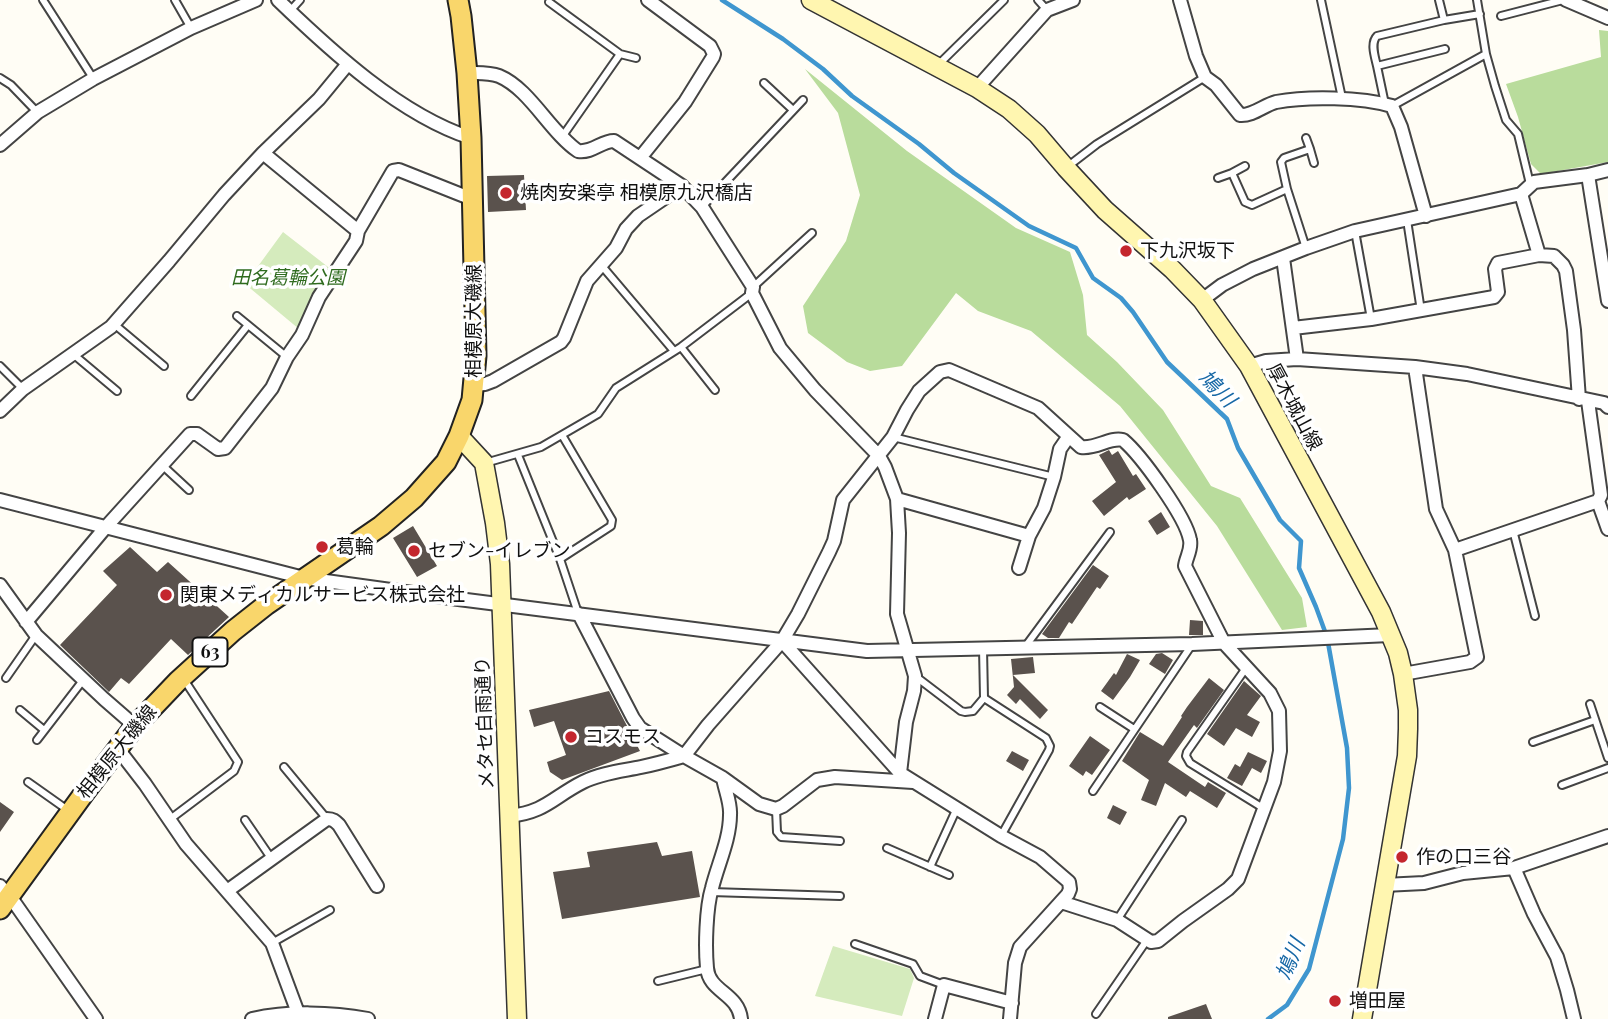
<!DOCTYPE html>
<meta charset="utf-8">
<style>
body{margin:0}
canvas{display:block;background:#fffdf5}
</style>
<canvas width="1608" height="1019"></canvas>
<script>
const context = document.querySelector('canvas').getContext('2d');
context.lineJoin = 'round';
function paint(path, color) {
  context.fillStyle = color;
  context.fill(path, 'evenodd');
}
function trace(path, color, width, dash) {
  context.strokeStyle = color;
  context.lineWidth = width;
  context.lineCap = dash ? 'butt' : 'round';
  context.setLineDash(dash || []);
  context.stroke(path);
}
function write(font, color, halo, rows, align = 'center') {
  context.font = font + ' "Playfair Display","Noto Sans JP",serif';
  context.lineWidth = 7;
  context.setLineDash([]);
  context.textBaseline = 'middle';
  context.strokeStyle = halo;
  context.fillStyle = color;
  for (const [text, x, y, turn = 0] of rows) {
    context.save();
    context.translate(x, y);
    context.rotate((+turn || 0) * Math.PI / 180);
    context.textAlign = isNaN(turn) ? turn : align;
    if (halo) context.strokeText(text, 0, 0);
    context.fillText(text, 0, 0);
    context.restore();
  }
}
const green = new Path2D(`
 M283 232 332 270 299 329 245 284Z
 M833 946 910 969 914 978 902 1016 815 996Z`);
const forest = new Path2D(`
 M1599 30 1608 31V162L1541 174 1531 164 1518 117 1506 84 1601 57Z
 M805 69 907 151 1016 228 1070 252 1083 295 1087 335 1117 362 1163 410 1211 486 1240 498 1302 598 1307 627 1282 630 1217 526 1120 406 1031 331 978 311 956 293 902 366 870 371 847 362 808 333 803 306 846 241 860 195 838 113Z`);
const stream = new Path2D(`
 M722 0 783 39 823 69 852 96 919 144 954 173 1029 226 1076 248 1093 278 1121 298 1133 312 1167 362 1227 419 1238 448 1280 520 1301 541 1299 568 1316 607 1327 637 1347 748 1349 788 1343 839 1309 969 1287 1005 1268 1019`);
const building = new Path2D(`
 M524 175 526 210 488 212 487 176Z
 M1109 450 1112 455 1118 451 1133 476 1136 474 1146 489 1129 500 1127 497 1104 516 1092 501 1116 482 1099 455Z
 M1161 512 1170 527 1157 535 1148 521Z
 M413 526 437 566 417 577 393 538Z
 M130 547 157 572 168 562 229 617 188 655 171 639 129 684 121 678 109 692 60 645 117 585 103 571Z
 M1093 565 1109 576 1100 589 1097 587 1072 624 1069 622 1059 638H1048L1042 634Z
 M1190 620 1203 621V635H1189Z
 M1162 653 1173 660 1165 674 1149 664 1156 654Z
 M1127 654 1140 660 1130 677 1113 700 1101 691 1114 673 1116 675Z
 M1033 657 1035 673 1013 675 1048 710 1040 719 1020 699 1016 704 1007 695 1014 687 1011 659Z
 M1209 678 1224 690 1197 728 1194 725 1168 762 1205 787 1208 782 1226 793 1217 808 1190 791 1186 797 1165 783 1156 806 1141 800 1149 780 1122 761 1140 732 1163 746 1182 717 1181 716 1187 707Z
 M1244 681 1261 696 1247 715 1260 722 1252 737 1236 728 1224 746 1207 734Z
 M609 691 640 751 562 780 550 772 547 762 566 755 554 721 534 727 529 710Z
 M1090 736 1110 750 1092 775 1086 771 1083 776 1069 766Z
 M1012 751 1029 760 1023 771 1006 761Z
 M1248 752 1267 761 1261 773 1252 768 1242 786 1227 778 1235 764 1240 767Z
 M0 802 14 812 0 832Z
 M1113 805 1127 812 1120 825 1107 818Z
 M657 842 662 856 692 851 700 897 562 919 553 872 590 867 587 852Z
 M1206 1004 1212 1019H1168V1017Z`);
const lane = new Path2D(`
 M43 0 93 78
 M175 0 191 28
 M1038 0 1047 10
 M1321 0 1342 98
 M1439 0 1444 20
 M1477 0 1486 54 1495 86 1506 120 1518 134 1530 184
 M549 2 620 54 636 58
 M290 11 300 0
 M1501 16 1563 0
 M938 65 1004 0
 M1377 66C1375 57 1370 43 1377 36L1444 20 1480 14
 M0 78 11 85 37 112
 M764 83 793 110
 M1385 104 1377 66 1445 49
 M1392 106 1486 54
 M562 137 620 54
 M1310 149 1314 163
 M1067 167 1097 144 1205 77
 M1232 173 1245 166
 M1218 178 1232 173 1245 202 1252 205 1287 189
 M702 207 803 100
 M1407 220 1421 311
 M1355 231 1371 319
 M1306 248 1287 189 1281 162 1284 158 1310 149 1306 138
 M602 266 674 351
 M753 287 812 233
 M237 316 248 325
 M114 324 164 366
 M681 347 715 390
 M73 354 117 391
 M0 366 23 389
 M191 396 248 325 287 357
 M893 437 1054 477
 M518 455 560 559 578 613
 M485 463 541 447 598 414 616 388 681 347 752 293
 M162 465 189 490
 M1513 530 1535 616
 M560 559 611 526 612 520 562 435
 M1025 647 1110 532
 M1246 668 1187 752 1186 756 1190 763 1263 808
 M915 676 961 711 965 712 973 711 984 698 983 648
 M6 678 36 635
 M984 698 1046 738 1050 746 1049 750 1001 836
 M1590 704 1608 758
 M1100 707 1134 729
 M20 710 44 730
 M37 740 84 679
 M1533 742 1595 720
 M284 767 327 819
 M28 782 69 811
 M1562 785 1608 768
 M1093 791 1191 646
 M776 809 777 832 781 837 840 841
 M169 820 234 771 238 762 183 678
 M245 820 271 858
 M887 848 949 875
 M930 867 957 808
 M711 892 840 896
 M1117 920 1182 820
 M272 943 330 910
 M855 944 913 964 920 976 944 985
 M658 981 707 969
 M1096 1014 1147 940`);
const street = new Path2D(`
 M278 0C331 51 400 115 471 138
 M1180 0 1196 56 1205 77 1216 85 1240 115C1253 116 1264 105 1276 102 1308 96 1361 97 1392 106L1401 127 1426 216
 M1566 0 1608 18
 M467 73C477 73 489 72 499 76 530 89 550 132 578 151 593 153 601 141 614 141L682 186 702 207 753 287 752 293 780 348 815 390 879 456 885 467 897 499 899 533 897 614 915 676 914 691 906 722 900 773 1001 836 1040 857 1069 882 1070 889 1068 894 1020 947 1015 963 1010 1019
 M977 88 1047 10 1073 0
 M0 145 38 112 93 79 191 28 256 0
 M263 153 358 231
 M640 158 685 102 713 57 714 54 710 46 648 0
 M1588 175 1608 301
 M1521 194 1539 255 1554 256 1563 265 1566 271 1574 330 1579 399
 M1283 258 1297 359
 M1202 300 1222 285 1253 269 1306 248 1355 231 1521 194 1534 182 1588 175 1608 170
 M1293 328 1371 319 1494 297 1498 292 1495 269 1498 263 1539 255
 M1249 366 1266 361 1297 359 1415 367 1467 374 1604 403 1608 407
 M1415 367 1436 509 1455 550
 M474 385 485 384 493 381 561 342 564 338 587 281 616 248 626 229 638 216 682 186
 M1588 401 1601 495 1598 501 1608 529
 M0 411 23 389 111 327 169 261 224 195 263 153 319 99 347 65
 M897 499 1029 536
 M0 500 304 578 427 595 867 651 1192 644 1390 635
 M1019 568 1029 536 1044 508 1054 477 1060 449 1069 436
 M0 585 36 635 104 699 135 726
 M579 614 633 718 640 728 684 756 708 725 782 641 798 614 829 552 834 541 843 500 893 437 907 410 919 391 940 372 949 370 1038 408 1081 447C1097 449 1109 437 1123 440 1141 455 1186 517 1190 540 1192 550 1186 557 1185 566L1224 643 1270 693 1279 711 1280 751 1274 782 1238 879 1228 889 1183 921 1158 941 1151 942 1117 920 1061 902
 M26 622 105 528 190 434H197L218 449 225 448 272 388 287 357 302 335 319 297 356 241 358 231 393 171 399 170 472 199
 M782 641 900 773
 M1403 674 1470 662 1477 657 1455 550 1598 501
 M118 749 145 784 186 844 272 943 298 1013
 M723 778 759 804 776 809 783 806 817 780 835 777 913 782
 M509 816C546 812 553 797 583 782 601 773 622 771 641 767 656 764 670 760 684 756L723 778C725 790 731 803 730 815 730 839 718 864 712 888 706 908 705 947 707 968 709 992 738 993 741 1019
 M1514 868 1534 914 1557 957 1567 990 1574 1019
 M1384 885 1424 883 1463 873 1514 868 1608 836
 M0 886 14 902 96 1019
 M227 891 327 819C333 819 335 821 339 825L377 886
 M252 1019C288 1011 331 1012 368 1019
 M935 1019 944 985 1012 1003`);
const secondary = new Path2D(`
 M811 0 977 88 1009 109 1037 134 1066 168 1105 210 1172 269 1202 300 1249 366 1381 612 1398 653 1403 674 1408 710V729L1407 756 1362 1019
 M459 436 484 463 495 523 500 564 517 1019`);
const primary = new Path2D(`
 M0 909 85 792 135 726 178 681 233 631 266 605 381 526 414 498 446 462 459 436 472 400 476 356 471 138 467 73 461 16 458 0`);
const markers = [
 [506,193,7,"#c4262e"],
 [1126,251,7,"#c4262e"],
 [322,547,7,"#c4262e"],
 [414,551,7,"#c4262e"],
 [166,595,7,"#c4262e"],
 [571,737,7,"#c4262e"],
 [1402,857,7,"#c4262e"],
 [1335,1001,7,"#c4262e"]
];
const shields = [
 [210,652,35]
];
const shieldNames = [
 ["63",210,652]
];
const poiNames = [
 ["焼肉安楽亭 相模原九沢橋店",520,193],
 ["下九沢坂下",1140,251],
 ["葛輪",336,547],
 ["セブン-イレブン",428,551],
 ["関東メディカルサービス株式会社",180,595],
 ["コスモス",585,737],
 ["作の口三谷",1416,857],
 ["増田屋",1349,1001]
];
const parkNames = [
 ["田名葛輪公園",288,278]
];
const streetNames = [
 ["相模原大磯線",474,321,-90],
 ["厚木城山線",1294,407,62],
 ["メタセ白雨通り",485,723,-92],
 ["相模原大磯線",117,752,-51]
];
const waterNames = [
 ["鳩川",1217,389,45],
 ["鳩川",1291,959,-68]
];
paint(green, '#d5ebbd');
paint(forest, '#b9dc9c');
trace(stream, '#3f96cf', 4.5);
paint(building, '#5a524d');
trace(lane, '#444', 10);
trace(street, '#444', 16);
trace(secondary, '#333', 21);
trace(primary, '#222', 23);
trace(lane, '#fff', 6);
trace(street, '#fff', 12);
trace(secondary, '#fff6b0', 18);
trace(primary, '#f9d66b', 19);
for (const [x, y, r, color] of markers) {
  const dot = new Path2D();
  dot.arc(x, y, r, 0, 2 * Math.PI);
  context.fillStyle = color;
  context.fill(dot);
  trace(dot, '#fff', 2.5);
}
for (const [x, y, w] of shields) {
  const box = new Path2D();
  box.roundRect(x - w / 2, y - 14.5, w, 29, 5);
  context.fillStyle = '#fff';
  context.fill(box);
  trace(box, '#111', 2);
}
write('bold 18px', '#111', null, shieldNames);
write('19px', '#111', '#fff', poiNames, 'left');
write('italic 19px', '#2f6b1f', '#fff', parkNames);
write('19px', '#111', '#fff', streetNames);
write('italic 21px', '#1768a6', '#fff', waterNames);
</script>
